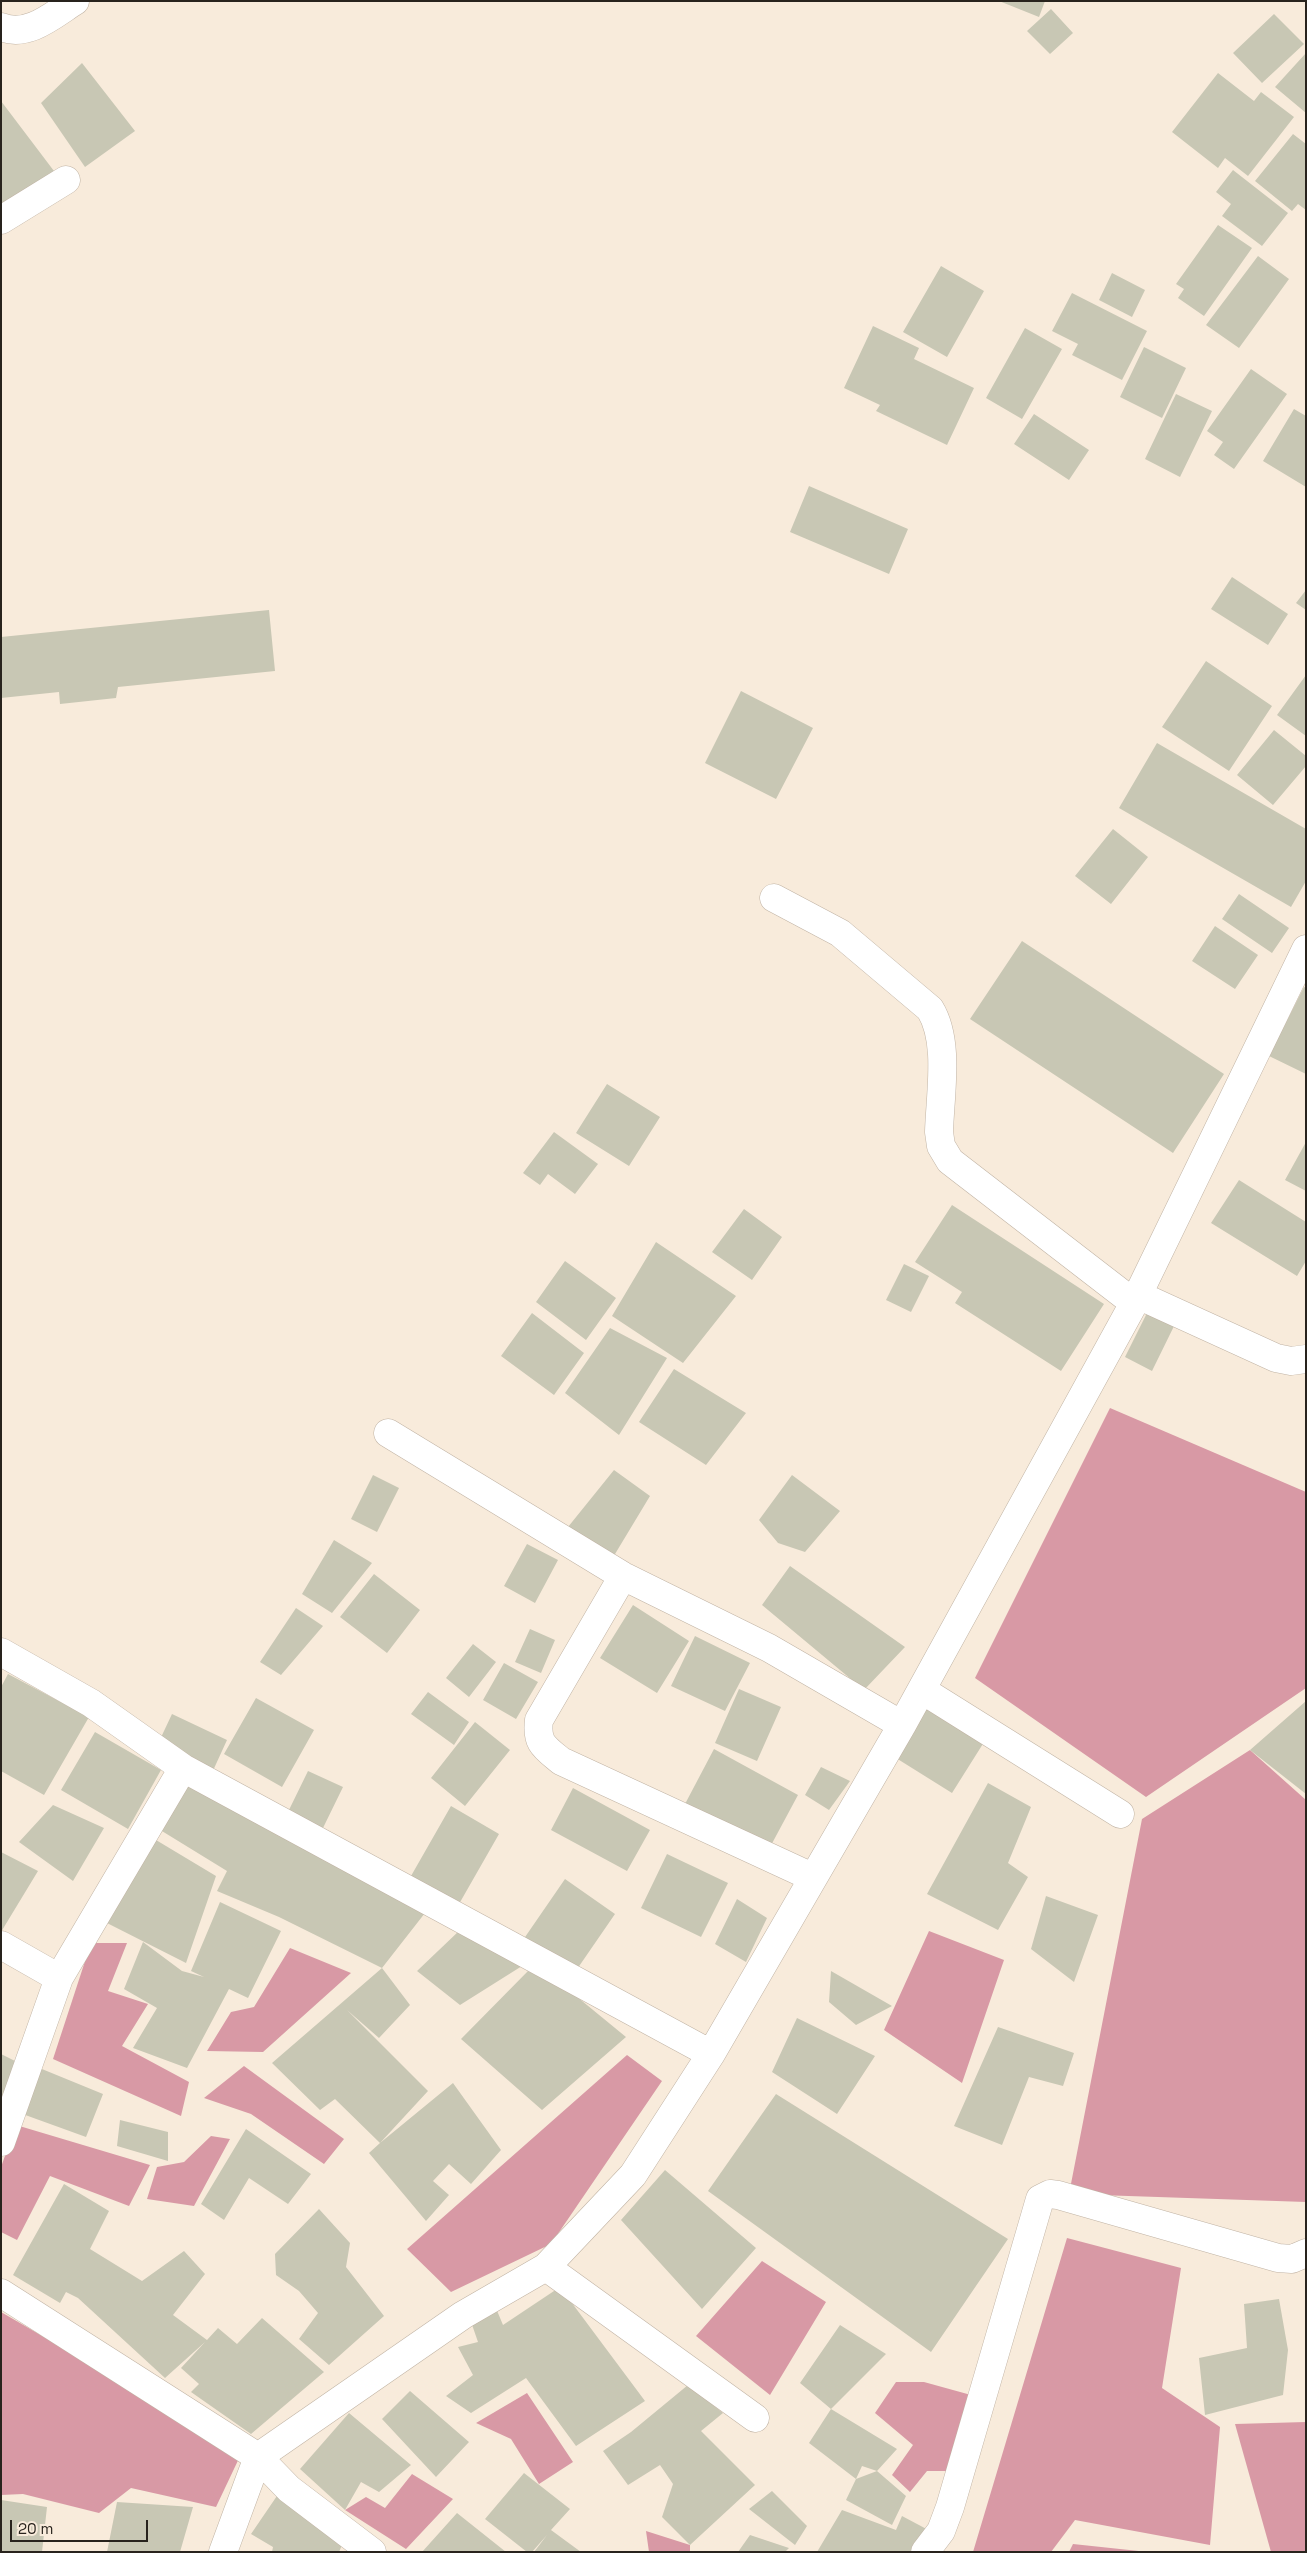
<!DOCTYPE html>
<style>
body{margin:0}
#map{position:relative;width:1307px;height:2553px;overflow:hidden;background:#f8ebdb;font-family:"Space Grotesk",sans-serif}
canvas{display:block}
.frame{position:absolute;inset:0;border:2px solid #28231d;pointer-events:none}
.scale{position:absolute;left:10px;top:2520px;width:138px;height:22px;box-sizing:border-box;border:2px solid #28231d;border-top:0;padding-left:6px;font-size:15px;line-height:18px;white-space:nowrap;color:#28231d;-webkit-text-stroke:4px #f8ebdb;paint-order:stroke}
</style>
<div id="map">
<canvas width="1307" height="2553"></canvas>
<div class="frame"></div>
<div class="scale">20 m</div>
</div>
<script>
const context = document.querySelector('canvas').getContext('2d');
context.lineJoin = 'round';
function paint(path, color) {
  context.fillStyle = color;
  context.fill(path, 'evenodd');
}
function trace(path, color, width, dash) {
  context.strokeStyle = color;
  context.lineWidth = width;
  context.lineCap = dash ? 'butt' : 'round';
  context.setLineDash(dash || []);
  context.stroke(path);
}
const forest = new Path2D(`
 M1110 1408 1306 1492V1688L1146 1797 975 1678Z
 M1250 1750 1306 1800V2202L1069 2194 1142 1819Z
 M929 1931 1004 1960 962 2083 884 2030Z
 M91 1943H127L108 1991 148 2004 122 2046 189 2082 181 2116 53 2059Z
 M290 1948 351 1973 263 2052 207 2051 231 2012 254 2007Z
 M627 2055 662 2081 551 2244 451 2292 407 2249Z
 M244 2066 344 2139 324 2164 251 2114 204 2098Z
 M16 2125 150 2165 129 2206 50 2176 17 2240 1 2232V2167Z
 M211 2136 230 2139 194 2206 147 2199 157 2167 184 2162Z
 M1067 2238 1181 2268 1162 2388 1220 2427 1210 2545 1075 2520 1051 2552H973Z
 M762 2261 826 2302 770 2395 696 2336Z
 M1 2312 242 2452 216 2507 131 2488 99 2513 23 2494 1 2495Z
 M896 2382H924L971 2395 955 2471H927L910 2492 892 2475 913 2445 875 2413Z
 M527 2393 573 2462 539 2484 511 2439 476 2423Z
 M1306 2422V2552H1271L1235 2424Z
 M412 2474 453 2499 406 2549 345 2510 366 2497 385 2508Z
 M646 2531 690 2545V2552H649Z
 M1073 2544 1148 2552H1069Z`);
const building = new Path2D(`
 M999 1H1045L1039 17Z
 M1051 9 1073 33 1050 54 1027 31Z
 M1274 14 1304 44 1262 83 1233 53Z
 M1306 53V113L1275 87Z
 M82 63 135 131 85 167 41 103Z
 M1218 73 1254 101 1261 92 1294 117 1248 176 1225 158 1218 168 1172 132Z
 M1 101 57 175 1 216Z
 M1293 134 1306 144V210L1298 204 1292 211 1255 181Z
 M1233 170 1288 213 1262 246 1222 216 1231 204 1216 192Z
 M1218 225 1252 248 1204 316 1178 298 1184 289 1176 284Z
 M1258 256 1289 279 1239 348 1206 325Z
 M941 266 984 291 947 357 903 332Z
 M1112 273 1145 290 1132 317 1099 300Z
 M1072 293 1147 331 1122 380 1072 355 1078 344 1052 331Z
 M873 326 919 348 914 359 974 388 947 445 876 411 880 405 844 388Z
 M1025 328 1062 349 1022 419 986 398Z
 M1144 347 1186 368 1162 418 1120 397Z
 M1251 369 1287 394 1234 469 1214 455 1223 442 1207 431Z
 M1176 394 1212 411 1180 477 1145 459Z
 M1294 409 1306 416V487L1263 461Z
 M1034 414 1089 450 1069 480 1014 444Z
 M809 486 908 529 889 574 790 532Z
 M1232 577 1288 614 1268 645 1211 609Z
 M1306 590V610L1296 603Z
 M269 610 275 671 118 687 116 698 60 704 59 692 1 698V637Z
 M1206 661 1272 706 1229 771 1162 727Z
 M1306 675V736L1277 715Z
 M741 691 813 728 776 799 705 763Z
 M1274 730 1306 756V766L1273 805 1237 775Z
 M1157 743 1306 829V881L1291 907 1119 808Z
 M1113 829 1148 857 1111 904 1075 876Z
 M1239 894 1289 928 1272 953 1222 919Z
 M1215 926 1258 955 1235 989 1192 961Z
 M1022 941 1224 1074 1173 1153 970 1019Z
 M1304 987 1306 988V1074L1269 1056Z
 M607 1084 660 1117 629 1166 576 1133Z
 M554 1132 598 1164 575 1194 548 1174 540 1185 523 1173Z
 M1306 1142V1191L1285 1180Z
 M1239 1180 1306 1222V1261L1297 1276 1211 1223Z
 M952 1205 1104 1304 1061 1371 955 1303 962 1292 915 1262Z
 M744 1209 782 1237 752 1280 712 1252Z
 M656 1242 736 1296 683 1363 612 1316Z
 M565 1261 616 1298 586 1340 536 1302Z
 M904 1264 929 1276 911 1312 886 1300Z
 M1150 1307 1177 1320 1152 1371 1125 1357Z
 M532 1313 584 1353 554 1395 501 1356Z
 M610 1328 667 1358 619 1435 565 1393Z
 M674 1369 746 1413 706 1465 639 1422Z
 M614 1470 650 1496 612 1559 568 1527Z
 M373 1475 399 1488 377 1532 351 1519Z
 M792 1475 840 1511 805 1552 778 1543 759 1520Z
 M334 1540 372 1563 332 1613 302 1594Z
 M527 1544 558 1560 535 1603 504 1586Z
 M790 1566 905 1647 864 1690 762 1605Z
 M374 1574 420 1610 387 1653 340 1617Z
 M633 1605 689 1641 657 1693 600 1658Z
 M296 1608 323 1626 281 1675 260 1662Z
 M530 1629 555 1640 541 1673 515 1662Z
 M695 1636 750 1663 725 1711 671 1686Z
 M473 1644 496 1662 469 1697 446 1678Z
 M504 1663 538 1682 516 1719 483 1700Z
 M8 1674 89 1717 44 1795 1 1771V1687Z
 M739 1689 781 1707 757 1761 715 1743Z
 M428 1692 469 1722 454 1745 411 1714Z
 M256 1698 314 1730 282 1787 224 1754Z
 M1306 1701V1794L1250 1750Z
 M929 1703 986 1739 952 1793 896 1758Z
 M172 1714 227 1740 211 1775 156 1748Z
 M475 1722 510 1750 465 1806 431 1778Z
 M95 1732 161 1770 128 1829 61 1790Z
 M714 1749 798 1795 769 1849 685 1804Z
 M821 1767 850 1781 829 1810 805 1795Z
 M308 1771 343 1787 322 1830 287 1814Z
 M187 1778 425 1913 382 1968 279 1917 217 1891 227 1871 157 1828Z
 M988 1783 1031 1807 1008 1863 1028 1877 998 1930 927 1894Z
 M573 1788 650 1830 627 1871 551 1830Z
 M53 1805 104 1828 73 1881 19 1842Z
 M451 1806 499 1834 459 1904 411 1876Z
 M151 1837 216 1876 186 1963 101 1920Z
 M1 1852 38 1871 1 1932Z
 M667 1854 728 1883 701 1937 641 1908Z
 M565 1879 615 1914 573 1975 523 1940Z
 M1046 1896 1098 1915 1074 1982 1031 1949Z
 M737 1899 767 1918 746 1962 715 1944Z
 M220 1902 281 1931 248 1998 229 1989 187 2068 133 2048 157 2008 124 1989 143 1942 182 1971 204 1977 191 1971Z
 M460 1930 522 1966 460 2005 417 1971Z
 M382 1968 410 2005 379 2038 347 2010 428 2091 380 2143 453 2083 501 2150 471 2184 449 2164 433 2181 449 2195 426 2221 369 2153 380 2143 335 2099 320 2110 272 2063Z
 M528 1971 554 1978 626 2037 542 2110 461 2039Z
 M831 1971 892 2006 856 2025 829 2002Z
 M797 2018 875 2056 837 2114 772 2072Z
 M998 2027 1074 2053 1063 2086 1029 2077 1002 2145 954 2126Z
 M1 2054 21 2064 1 2110Z
 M37 2067 103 2094 86 2137 17 2112Z
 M776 2094 1008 2239 931 2352 708 2191Z
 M120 2120 168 2132V2161L117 2146Z
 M246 2129 311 2174 288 2204 249 2178 224 2220 201 2204Z
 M665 2170 756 2248 702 2309 621 2220Z
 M64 2184 109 2211 90 2249 142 2281 184 2251 205 2274 173 2315 207 2340 218 2328 237 2344 262 2318 324 2372 251 2434 191 2392 199 2384 181 2368 205 2342 165 2378 78 2298 66 2292 60 2303 13 2275Z
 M319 2209 350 2243 346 2267 384 2316 329 2365 299 2339 318 2313 299 2291 276 2275 275 2254Z
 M560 2287 645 2401 576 2446 526 2378 471 2413 446 2396 473 2375 458 2347 478 2342 469 2316 493 2301 503 2325Z
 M1279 2299 1288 2350 1283 2395 1205 2415 1199 2358 1247 2348 1244 2304Z
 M840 2325 886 2354 831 2409 800 2383Z
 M688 2385 723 2413 701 2431 755 2485 690 2545 662 2517 673 2484 660 2465 628 2485 603 2451 631 2432Z
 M410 2391 469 2442 436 2477 382 2419Z
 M831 2409 897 2449 877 2471 906 2496 892 2525 846 2500 856 2479 877 2471 862 2466 856 2479 809 2443Z
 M349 2413 411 2465 379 2492 361 2482 345 2510 300 2469Z
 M524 2473 570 2509 551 2530 581 2552H534L547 2535 532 2552H527L485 2519Z
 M281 2490 342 2545 339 2552H272L273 2547 251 2534Z
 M772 2491 807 2526 795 2545 749 2509Z
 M1 2500 47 2507 42 2552H1Z
 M117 2502 193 2507 180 2552H107Z
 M842 2510 896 2530 902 2516 934 2533 919 2552H817Z
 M457 2513 506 2552H422Z
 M750 2535 789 2548 785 2552H738Z`);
const service = new Path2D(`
 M774 898 840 933 930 1009C950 1041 940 1095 939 1132L941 1146 950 1161 1134 1303`);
const minor = new Path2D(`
 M1 27C28 38 53 15 75 1
 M1 220 66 180
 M1138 1295 1276 1358 1291 1361 1306 1359
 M388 1433 623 1576 769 1648 902 1725
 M623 1576 539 1720C536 1743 544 1747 561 1761L812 1877
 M1 1652 91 1703 183 1768 59 1978 1 2142
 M922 1690 1120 1814
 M183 1768 711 2054
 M1 1945 59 1978
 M546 2267 755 2418
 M1 2293 258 2457 289 2489 372 2552
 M223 2552 258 2457 463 2315 546 2267 633 2175 711 2054 902 1725 1134 1303 1306 949
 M925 2552 941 2531 950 2507 1040 2199 1050 2194 1058 2195 1278 2258 1292 2259 1306 2253`);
paint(forest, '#d899a5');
paint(building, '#c8c7b4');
trace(service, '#c0b3a4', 29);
trace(minor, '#c0b3a4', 29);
trace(service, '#fff', 28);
trace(minor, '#fff', 28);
</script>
